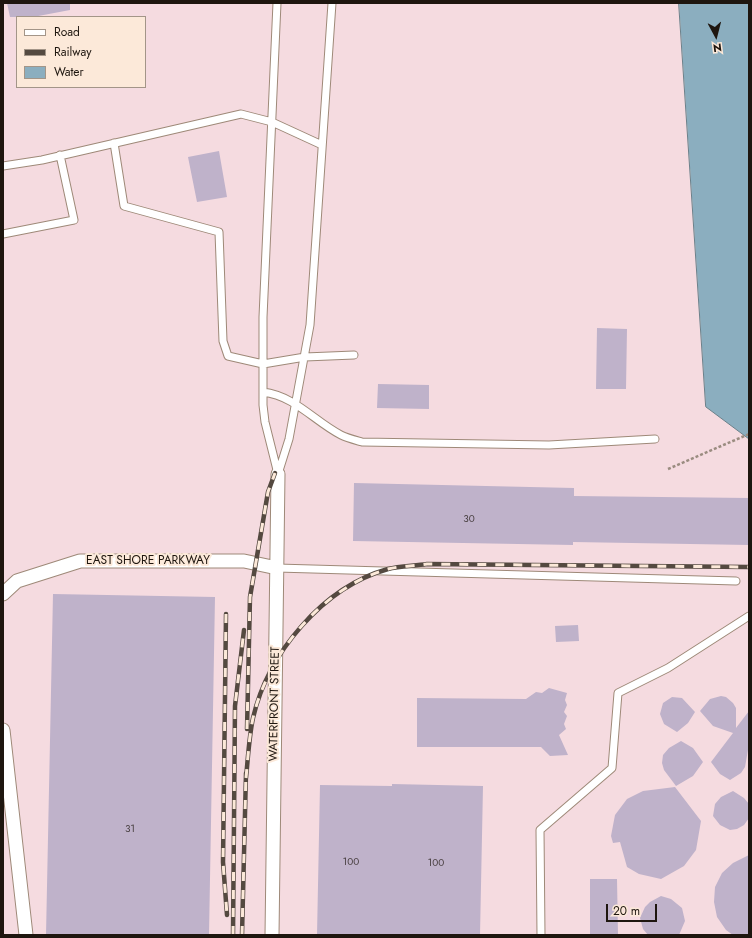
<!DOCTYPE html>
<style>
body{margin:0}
#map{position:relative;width:752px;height:938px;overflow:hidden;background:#fce9d9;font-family:Jost,sans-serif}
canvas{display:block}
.frame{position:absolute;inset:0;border:4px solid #1e160f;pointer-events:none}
.legend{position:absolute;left:16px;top:16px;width:130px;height:72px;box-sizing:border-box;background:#fce9d9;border:1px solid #a39588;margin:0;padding:5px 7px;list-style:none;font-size:12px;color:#1e160f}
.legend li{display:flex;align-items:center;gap:8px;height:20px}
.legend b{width:20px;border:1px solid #a39588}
.north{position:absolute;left:696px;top:16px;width:40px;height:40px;-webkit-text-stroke:3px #fce9d9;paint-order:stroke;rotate:173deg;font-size:11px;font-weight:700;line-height:16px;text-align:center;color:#1e160f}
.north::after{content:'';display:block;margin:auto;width:14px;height:18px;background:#1e160f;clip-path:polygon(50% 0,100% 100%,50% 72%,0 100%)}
.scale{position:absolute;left:606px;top:904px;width:51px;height:18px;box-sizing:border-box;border:2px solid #1e160f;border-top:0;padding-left:5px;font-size:12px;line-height:14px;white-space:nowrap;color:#1e160f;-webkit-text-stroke:3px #fce9d9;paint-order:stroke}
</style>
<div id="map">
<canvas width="752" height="938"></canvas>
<div class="frame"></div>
<ul class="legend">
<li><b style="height:5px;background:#fff"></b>Road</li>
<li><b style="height:5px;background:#544940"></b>Railway</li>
<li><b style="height:11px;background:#8baebf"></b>Water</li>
</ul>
<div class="north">N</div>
<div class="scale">20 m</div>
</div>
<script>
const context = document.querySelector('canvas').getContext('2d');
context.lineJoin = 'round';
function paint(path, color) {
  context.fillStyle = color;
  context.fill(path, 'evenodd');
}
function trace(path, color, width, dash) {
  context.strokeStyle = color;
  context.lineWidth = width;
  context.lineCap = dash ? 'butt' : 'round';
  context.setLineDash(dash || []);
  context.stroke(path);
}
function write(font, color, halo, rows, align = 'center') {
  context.font = font + ' Jost,sans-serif';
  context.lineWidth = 4;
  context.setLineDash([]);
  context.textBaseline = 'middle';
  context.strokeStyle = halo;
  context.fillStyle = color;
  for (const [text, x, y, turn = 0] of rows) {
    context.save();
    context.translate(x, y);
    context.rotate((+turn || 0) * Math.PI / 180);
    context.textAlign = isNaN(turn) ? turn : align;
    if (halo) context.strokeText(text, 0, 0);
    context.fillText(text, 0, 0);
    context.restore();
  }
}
const industrial = new Path2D(`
 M3 3H679L706 407 749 439V935H3ZM17 17H145V87H17Z`);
const water = new Path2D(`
 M679 3H749V439L706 407Z`);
const building = new Path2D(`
 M7 3H70V10L33 17H10Z
 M219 151 227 197 197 202 188 157Z
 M597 328 627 329 626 389H596Z
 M378 384 429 385V409L377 408Z
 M354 483 574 488V496L749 498V545L573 542V545L353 541Z
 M53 594 215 597 209 935H46Z
 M578 625 579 641 556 642 555 626Z
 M549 688 567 693 565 700 567 705 564 712 567 716 564 724 566 729 559 735 568 755 550 756 541 747H417V698L526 699 536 692 542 693Z
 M721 696 726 697 733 703 736 708V728L749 711V744L745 767 741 773 730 780 720 774 711 762 733 733 713 726 700 711 710 699Z
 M672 697 682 698 695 712 688 723 677 732 664 724 660 714 663 703Z
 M681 741 693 748 703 762 693 776 676 786 664 770 662 763 663 755 669 748Z
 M392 784 483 786 480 935H317L320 785 392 786Z
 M675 787 701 821 696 850 684 866 661 879 639 874 627 867 620 842 613 843 611 836 615 815 627 799 643 791Z
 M733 791 744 798 749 804V818L744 825 737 829 730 830 720 825 713 816 715 804 721 797Z
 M749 855V935H733L726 930 717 917 714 902 715 887 722 873 733 863Z
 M590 879H617L618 935H590Z
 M661 896 671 899 682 908 685 921 679 935H648L643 929 640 918 645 907 650 902Z`);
const path = new Path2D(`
 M668 469 749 434`);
const lane = new Path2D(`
 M277 3 263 317V405L265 422 278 474 289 439 310 325 332 3
 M114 143 124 206 219 232 223 341 228 356 263 364 305 357 354 355
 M3 166 42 160 241 114 272 122 322 145
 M3 234 74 220 60 155
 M263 392C295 396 314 421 341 435 347 438 355 440 362 442L549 445 655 439
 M277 568 736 581
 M541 935 540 830 612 768 618 693 668 668 749 616`);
const street = new Path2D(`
 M3 594 17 581 80 561H244L277 568
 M3 730 26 935
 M272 935 278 474`);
const rail = new Path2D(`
 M226 614 223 862 227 915
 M247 729 250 597 268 492 275 473
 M246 778C248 758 249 737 253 718 268 653 323 587 388 569 400 566 415 566 427 564L749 567
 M233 935 235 706 244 630
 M242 935 246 773`);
const numberNames = [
 ["30",469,520],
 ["31",130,830],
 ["100",351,863],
 ["100",436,864]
];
const streetNames = [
 ["EAST SHORE PARKWAY",148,561],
 ["WATERFRONT STREET",275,704,-89]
];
paint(industrial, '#f5dbe0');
paint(water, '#8baebf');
trace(water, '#6a808a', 1);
paint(building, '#bfb2ca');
trace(lane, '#9e8978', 9);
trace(street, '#9e8978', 15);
trace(path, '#9a8c80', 2.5, [3, 2]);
trace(lane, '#fff', 7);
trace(street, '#fff', 13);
trace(rail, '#544940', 4.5);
trace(rail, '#fce9d9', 3, [9]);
write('10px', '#463d3e', null, numberNames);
write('12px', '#1e160f', '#fce9d9', streetNames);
</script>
